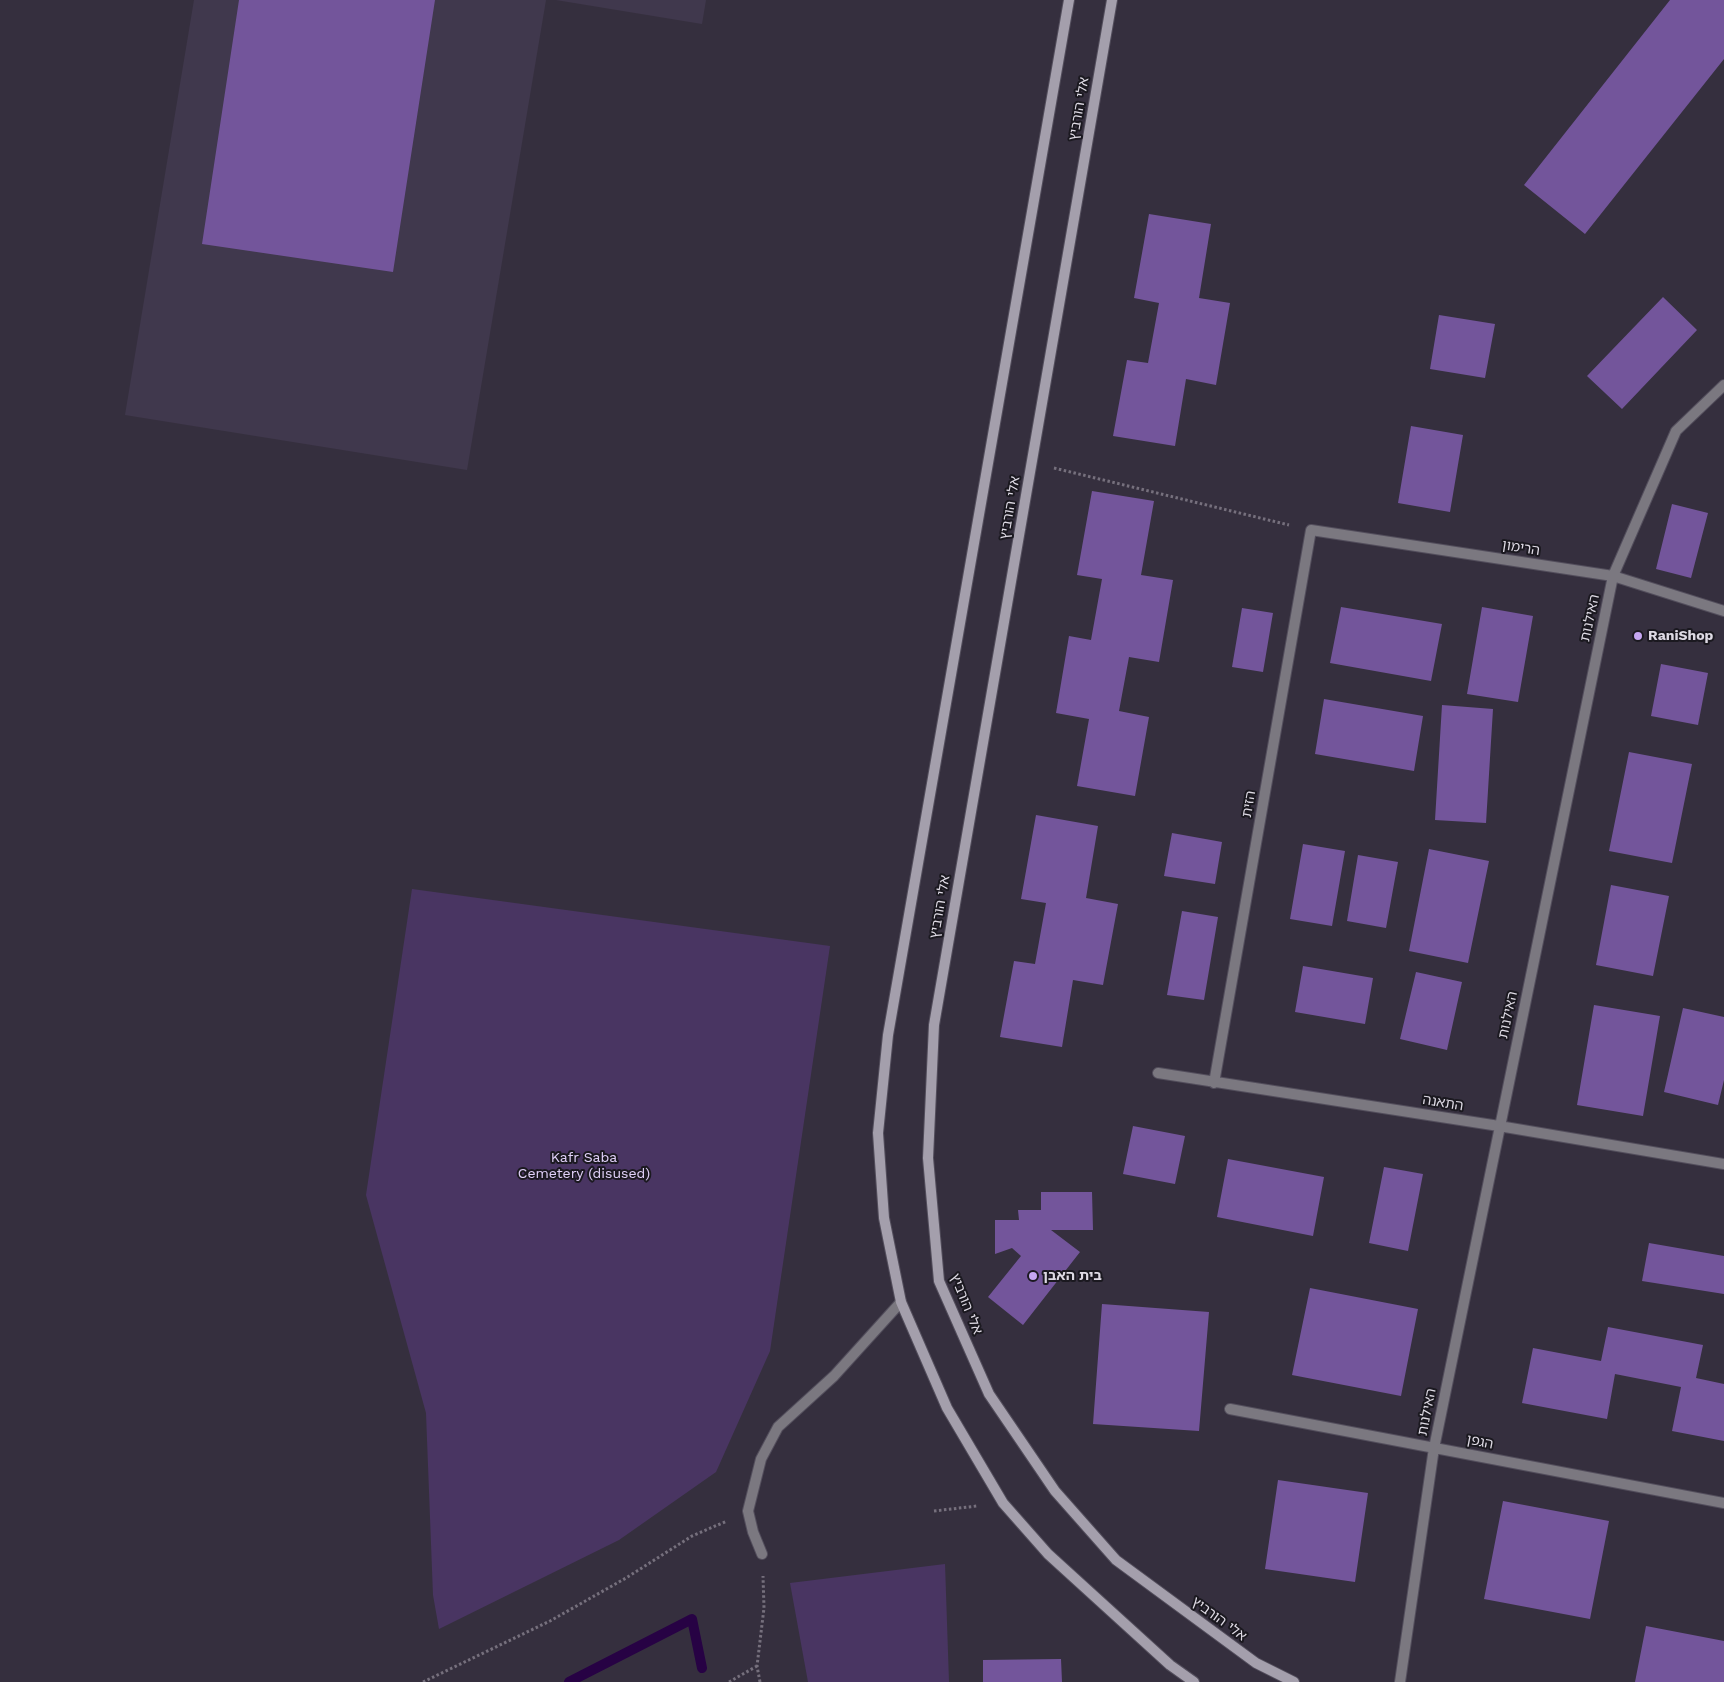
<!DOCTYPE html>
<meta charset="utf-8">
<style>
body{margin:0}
canvas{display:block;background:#352f3e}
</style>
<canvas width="1724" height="1682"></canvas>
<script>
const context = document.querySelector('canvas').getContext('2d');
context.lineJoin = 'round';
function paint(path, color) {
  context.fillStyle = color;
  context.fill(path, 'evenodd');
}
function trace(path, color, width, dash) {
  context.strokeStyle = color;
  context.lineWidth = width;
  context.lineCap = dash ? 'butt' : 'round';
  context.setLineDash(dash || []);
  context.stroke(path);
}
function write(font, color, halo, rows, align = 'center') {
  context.font = font + ' "Work Sans","Noto Sans Hebrew",sans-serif';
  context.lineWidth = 4;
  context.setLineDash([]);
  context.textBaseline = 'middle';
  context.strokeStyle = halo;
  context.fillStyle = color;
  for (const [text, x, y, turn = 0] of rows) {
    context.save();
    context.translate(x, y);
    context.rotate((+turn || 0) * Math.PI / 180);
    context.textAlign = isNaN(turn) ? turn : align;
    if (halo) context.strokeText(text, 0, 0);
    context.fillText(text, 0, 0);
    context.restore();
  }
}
const built = new Path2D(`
 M194 0H546L467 470 125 415Z
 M556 0H706L702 24Z`);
const green = new Path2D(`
 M412 889 830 946 770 1351 716 1472 619 1540 439 1629 433 1595 426 1413 366 1195Z
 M945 1564 949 1682H808L790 1583Z`);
const stream = new Path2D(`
 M569 1682 692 1619 702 1668`);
const building = new Path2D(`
 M239 0H435L393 272 202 244Z
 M1670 0H1724V59L1585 234 1524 185Z
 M1149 214 1211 224 1199 298 1230 303 1216 385 1186 379 1175 446 1113 436 1127 360 1148 363 1159 303 1134 298Z
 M1663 297 1697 330 1622 409 1587 376Z
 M1439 315 1495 324 1485 378 1430 369Z
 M1411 426 1463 435 1450 512 1398 503Z
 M1092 491 1154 501 1141 575 1173 580 1159 662 1129 657 1119 711 1149 717 1135 796 1077 786 1089 719 1056 713 1069 636 1091 640 1102 579 1077 575Z
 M1672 504 1708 513 1691 578 1656 569Z
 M1341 607 1442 624 1431 681 1330 663Z
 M1482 607 1533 616 1518 702 1467 694Z
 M1242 608 1273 613 1263 672 1232 667Z
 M1661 664 1708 673 1698 725 1651 716Z
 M1324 699 1423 716 1414 771 1315 754Z
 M1442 705 1493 709 1486 823 1435 820Z
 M1629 752 1692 764 1672 863 1609 851Z
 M1036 815 1098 826 1086 898 1118 904 1103 985 1073 980 1062 1047 1000 1037 1014 961 1035 964 1046 903 1021 899Z
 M1172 833 1222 842 1215 884 1164 876Z
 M1303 844 1345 851 1332 926 1290 919Z
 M1429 849 1489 861 1468 963 1409 951Z
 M1358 855 1398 862 1386 928 1347 921Z
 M1611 885 1669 896 1653 976 1596 965Z
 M1182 911 1218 917 1204 1000 1167 995Z
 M1303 966 1373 978 1365 1024 1295 1012Z
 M1416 972 1462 982 1447 1050 1400 1039Z
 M1594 1005 1660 1016 1643 1116 1577 1105Z
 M1683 1008 1724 1017V1080L1718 1105 1664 1092Z
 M1133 1126 1185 1136 1175 1184 1123 1174Z
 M1228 1159 1324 1177 1313 1236 1217 1217Z
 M1384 1167 1423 1174 1408 1251 1369 1243Z
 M1041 1192H1092L1093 1230H1051L1080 1252 1023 1325 988 1297 1021 1256 1012 1248 995 1254V1220H1019L1018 1210H1041Z
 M1649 1243 1724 1256V1294L1642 1281Z
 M1310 1288 1418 1309 1401 1396 1292 1375Z
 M1102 1304 1209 1312 1199 1431 1093 1424Z
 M1608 1327 1703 1345 1696 1378 1724 1384V1441L1672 1431 1681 1387 1615 1374 1607 1419 1522 1403 1533 1348 1601 1361Z
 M1278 1480 1368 1493 1355 1582 1265 1569Z
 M1503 1501 1609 1521 1590 1619 1484 1599Z
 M1646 1626 1724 1641V1682H1635Z
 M1061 1659 1062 1682H983V1660Z`);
const path = new Path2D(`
 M1054 468 1289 525
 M934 1511 977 1506
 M423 1682 550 1621 626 1578 692 1536 727 1521
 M729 1682 757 1666
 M760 1682 757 1666 764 1608 763 1576`);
const street = new Path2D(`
 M1158 1073 1499 1126 1724 1164
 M1214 1083 1311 530 1613 576 1724 611
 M1230 1409 1724 1503
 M762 1554 753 1532 748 1511 761 1459 778 1427 834 1376 901 1302
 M1400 1682 1434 1448 1613 576 1676 431 1724 385`);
const secondary = new Path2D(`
 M1069 0 888 1035 878 1133 884 1218 901 1302 947 1408 1003 1503 1048 1554 1170 1665 1194 1682
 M1112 0 934 1025 928 1158 939 1281 989 1394 1055 1491 1116 1560 1256 1663 1294 1682`);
const markers = [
 [1638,636,5,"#c5a6f1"],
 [1033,1276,5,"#c5a6f1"]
];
const streetNames = [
 ["אלי הורביץ",1079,109,-80],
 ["אלי הורביץ",1010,508,-80],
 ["הרימון",1521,548,9],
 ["האילנות",1590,618,-78],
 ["הזית",1249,804,-80],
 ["אלי הורביץ",940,907,-80],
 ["האילנות",1508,1015,-78],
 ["התאנה",1443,1103,9],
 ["אלי הורביץ",966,1304,68],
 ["האילנות",1427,1412,-79],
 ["הגפן",1480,1442,11],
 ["אלי הורביץ",1219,1619,36]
];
const poiNames = [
 ["RaniShop",1648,636],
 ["בית האבן",1043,1276]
];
const parkNames = [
 ["Kafr Saba",584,1158],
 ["Cemetery (disused)",584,1174]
];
paint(built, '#40384d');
paint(green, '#493562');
trace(stream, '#270244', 10);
paint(building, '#73559b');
trace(street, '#534e5c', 12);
trace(secondary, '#534e5c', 12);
trace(path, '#76707d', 3, [2.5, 2.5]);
trace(street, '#7b7880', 10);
trace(secondary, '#a49fac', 10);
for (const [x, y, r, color] of markers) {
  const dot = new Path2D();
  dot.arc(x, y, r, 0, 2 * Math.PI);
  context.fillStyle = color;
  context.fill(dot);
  trace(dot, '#1b1920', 2);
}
write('14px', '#dedae4', '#1b1920', streetNames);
write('bold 14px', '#dedae4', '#1b1920', poiNames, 'left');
write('14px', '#e1d1f9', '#1b1920', parkNames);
</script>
